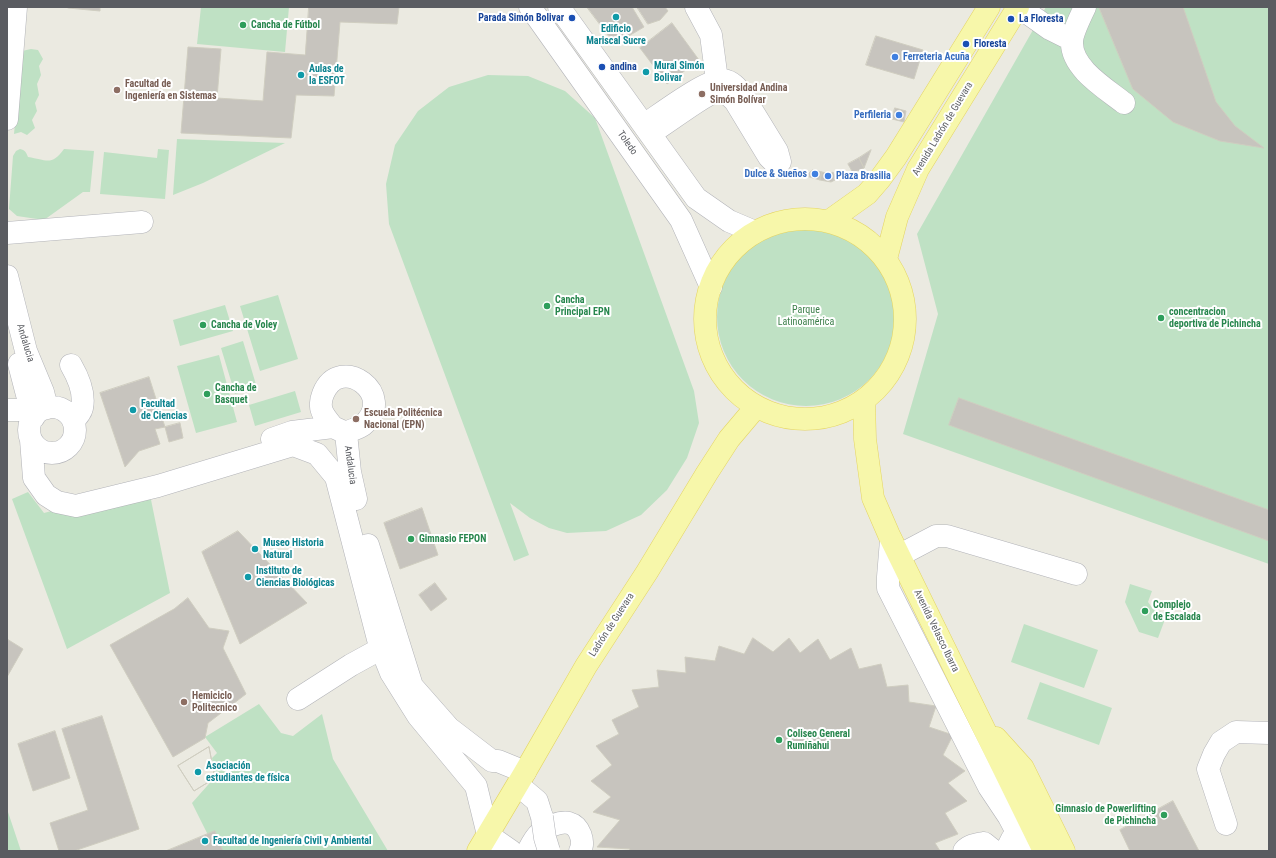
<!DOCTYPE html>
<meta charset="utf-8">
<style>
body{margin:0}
#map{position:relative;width:1276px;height:858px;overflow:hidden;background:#ebeae1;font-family:"Roboto Condensed",sans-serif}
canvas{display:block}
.frame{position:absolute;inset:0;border:8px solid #5a5c61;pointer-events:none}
</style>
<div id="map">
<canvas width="1276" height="858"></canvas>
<div class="frame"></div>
</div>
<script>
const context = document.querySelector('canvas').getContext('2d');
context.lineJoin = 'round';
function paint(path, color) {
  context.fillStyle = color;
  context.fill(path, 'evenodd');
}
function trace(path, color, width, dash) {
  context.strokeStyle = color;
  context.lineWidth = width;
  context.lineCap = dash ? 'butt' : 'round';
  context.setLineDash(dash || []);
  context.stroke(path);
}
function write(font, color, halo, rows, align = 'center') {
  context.font = font + ' "Roboto Condensed",sans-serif';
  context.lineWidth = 4;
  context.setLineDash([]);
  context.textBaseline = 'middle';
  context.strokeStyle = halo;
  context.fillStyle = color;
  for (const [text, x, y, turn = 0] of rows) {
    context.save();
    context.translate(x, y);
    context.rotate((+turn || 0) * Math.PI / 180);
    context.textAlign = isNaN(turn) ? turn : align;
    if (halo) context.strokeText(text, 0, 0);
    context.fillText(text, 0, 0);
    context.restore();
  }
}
const green = new Path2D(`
 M201 7H289L285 52 197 44Z
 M1046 7H1269V564L903 434 938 314 917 234Z
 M31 49 38 50 43 59 39 66 41 75 37 84 39 95 35 103 37 111 32 120 35 128 27 135 21 132 14 134 22 51Z
 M488 75 528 76 565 91 595 118 694 391 699 423 687 458 667 490 641 515 606 531 567 533 549 528 530 518 510 503 529 555 514 561 389 224 386 184 395 145 418 111 449 87Z
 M177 139 285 143 203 183 173 195Z
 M20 149C25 150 26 152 28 157 47 160 52 166 64 149L94 151 90 192H83L44 220 17 216 9 209 13 156 16 151Z
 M158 149 169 150 165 199 100 194 104 152 157 158Z
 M717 317a89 89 0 1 1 178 0a89 89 0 1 1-178 0Z
 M278 295 298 359 260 371 240 306Z
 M225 305 233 331 180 346 173 320Z
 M243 341 257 388 235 394 221 348Z
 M219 355 237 422 196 433 177 366Z
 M295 391 301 412 255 426 249 405Z
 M148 485 170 593 67 649 12 499 28 492 44 513Z
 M1130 584 1152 591 1148 602 1153 609 1167 614 1158 638 1139 632 1125 602Z
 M1024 624 1098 650 1084 688 1011 662Z
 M1040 682 1112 708 1099 745 1027 719Z
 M259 704 281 733 293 736 322 714 333 759 388 851H216L192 803 215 777 212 758 217 753 205 737Z
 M7 809 21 851H7Z`);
const building = new Path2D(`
 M68 7H100V11L68 8Z
 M309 7H399L397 24 340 22 334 96 296 95 291 138 181 133 188 47 221 49 217 98 263 101 267 52 305 55Z
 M587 7H632L644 27 615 44Z
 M637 7H665L668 11 660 20 648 24Z
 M1099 7H1183L1216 102 1235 126 1264 148 1220 141 1173 122 1133 89Z
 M672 23 699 60 667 84 640 48Z
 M876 36 923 50 914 79 866 65Z
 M895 108 906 111 904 122 892 119Z
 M871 150 864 168 859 158Z
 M859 158 864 168 853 173 848 164Z
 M813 170 822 172 820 180 806 176Z
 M822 172 830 174 833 172 837 179 831 182 820 180Z
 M149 377 165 427 155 429 160 444 139 451 125 467 100 393Z
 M959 398 1269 510V541L949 425Z
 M180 423 183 438 169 442 165 427Z
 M422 508 438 555 400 569 384 523Z
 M238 531 307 603 240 644 202 552Z
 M435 583 447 599 431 611 419 595Z
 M188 598 209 628 229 631 223 648 246 694 208 723 205 738 173 757 110 645 174 609Z
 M753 638 773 652 789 638 800 653 818 639 830 660 851 648 859 669 881 664 887 687 908 685 909 702 936 706 929 727 953 735 943 755 965 771 948 783 967 801 945 813 958 834 935 843 940 851H629L630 849 597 847 620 820 593 812 611 797 591 781 612 765 596 746 619 734 612 720 639 707 632 690 659 687 657 670 686 673 685 657 715 661 719 646 744 654Z
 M7 639 23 649 7 677Z
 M102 716 139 829 74 851H59L50 823 88 810 62 729Z
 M55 731 70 778 33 791 18 744Z
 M209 747 215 778 194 791 178 766Z
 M209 747 215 778 194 791 178 766Z
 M1173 801 1199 851H1130L1120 830Z
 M215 831 223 851H166Z`);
const minor = new Path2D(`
 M530 7 681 220 711 287
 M559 7 696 198 729 221 755 232
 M696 7 711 35 717 80
 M1019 7 1050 29 1072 40
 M1085 7C1081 16 1072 33 1072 42 1071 68 1105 88 1124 103
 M7 119 16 7
 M644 125C659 115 707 79 722 80 730 80 737 87 742 94L777 151 780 162 776 164 769 157 735 101C730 96 725 91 716 92 707 93 662 126 650 134
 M7 233 142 222
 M7 276 26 351 43 392 47 408
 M19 364 31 410 34 417
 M71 365C78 377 85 394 82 408 81 413 77 417 73 421
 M29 430a23 23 0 1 1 46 0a23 23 0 1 1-46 0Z
 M7 410H31
 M333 427C324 416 317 409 323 394 340 352 398 395 363 425 359 428 351 430 346 433
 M346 433 350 472 356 499
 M272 439 292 432 333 427 346 433
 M31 440 34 478 46 495 57 502 76 506 158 486 293 445 317 454 336 477 379 643 391 673 418 716 476 786 488 835 511 851
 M891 540 888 577V588L989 787 1009 817 1018 834 1012 839 1006 851
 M368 545 412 686 449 728 492 761H498L525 772
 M900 555 936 536H947L1076 574
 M298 699 351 665 393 642
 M518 785 537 801 542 817
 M1226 824 1208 769 1214 754 1221 742 1236 732 1269 733
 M1018 834 1027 851
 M528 851C531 845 535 837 540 833 546 827 560 821 569 823 580 826 585 842 580 851
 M964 851C969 845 977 844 984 843L994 851`);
const major = new Path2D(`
 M705 319a100 100 0 1 1 200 0a100 100 0 1 1-200 0Z
 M829 221 867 194 880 179 896 157 989 7
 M886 259 897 217 918 169 1018 7
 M864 401 865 439 873 498 889 535 1044 851
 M996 738 1023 768 1064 851
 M478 851 525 772 586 666 647 572 707 473 729 439 756 407`);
const minorBridge = new Path2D(`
 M542 817 545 838 549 851`);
const markers = [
 [616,17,4,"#0f9aa8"],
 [572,18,4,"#1a4fb4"],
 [1011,19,4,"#1a4fb4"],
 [243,25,4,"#2e9e5b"],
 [966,44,4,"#1a4fb4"],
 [895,57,4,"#3f7fe0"],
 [602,67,4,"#1a4fb4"],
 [646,72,4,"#0f9aa8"],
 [301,75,4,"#0f9aa8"],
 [117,90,4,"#8d6e63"],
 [702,94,4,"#8d6e63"],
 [899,115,4,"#3f7fe0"],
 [815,174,4,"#3f7fe0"],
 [828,176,4,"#3f7fe0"],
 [547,306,4,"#2e9e5b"],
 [1161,318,4,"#2e9e5b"],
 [203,325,4,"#2e9e5b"],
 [207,394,4,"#2e9e5b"],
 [133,410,4,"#0f9aa8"],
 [356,419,4,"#8d6e63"],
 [411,539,4,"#2e9e5b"],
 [255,549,4,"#0f9aa8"],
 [248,577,4,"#0f9aa8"],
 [1145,611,4,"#2e9e5b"],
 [184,702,4,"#8d6e63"],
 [779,740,4,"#2e9e5b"],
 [198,772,4,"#0f9aa8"],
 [1164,815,4,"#2e9e5b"],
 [205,841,4,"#0f9aa8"]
];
const transitNames = [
 ["Parada Simón Bolivar",564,18,"right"],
 ["La Floresta",1019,19],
 ["Floresta",974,44],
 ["andina",610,67]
];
const leisureNames = [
 ["Cancha de Fútbol",251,25],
 ["Cancha",555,300],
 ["Principal EPN",555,312],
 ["concentracion",1169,312],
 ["deportiva de Pichincha",1169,324],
 ["Cancha de Voley",211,325],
 ["Cancha de",215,388],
 ["Basquet",215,400],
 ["Gimnasio FEPON",419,539],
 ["Complejo",1153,605],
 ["de Escalada",1153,617],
 ["Coliseo General",787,734],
 ["Rumiñahui",787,746],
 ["Gimnasio de Powerlifting",1156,809,"right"],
 ["de Pichincha",1156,821,"right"]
];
const cultureNames = [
 ["Edificio",616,29,"center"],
 ["Mariscal Sucre",616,41,"center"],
 ["Mural Simón",654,66],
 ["Bolivar",654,78],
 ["Aulas de",309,69],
 ["la ESFOT",309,81],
 ["Facultad",141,404],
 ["de Ciencias",141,416],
 ["Museo Historia",263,543],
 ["Natural",263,555],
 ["Instituto de",256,571],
 ["Ciencias Biológicas",256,583],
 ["Asociación",206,766],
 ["estudiantes de física",206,778],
 ["Facultad de Ingeniería Civil y Ambiental",213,841]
];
const shopNames = [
 ["Ferreteria Acuña",903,57],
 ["Perfileria",891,115,"right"],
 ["Dulce & Sueños",807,174,"right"],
 ["Plaza Brasilia",836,176]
];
const educationNames = [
 ["Facultad de",125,84],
 ["Ingeniería en Sistemas",125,96],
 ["Universidad Andina",710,88],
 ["Simón Bolívar",710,100],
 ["Escuela Politécnica",364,413],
 ["Nacional (EPN)",364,425],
 ["Hemiciclo",192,696],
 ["Politecnico",192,708]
];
const streetNames = [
 ["Avenida Ladrón de Guevara",943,129,-59],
 ["Toledo",627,143,55],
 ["Andalucia",25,343,73],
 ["Andalucia",350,465,82],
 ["Ladrón de Guevara",612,625,-57],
 ["Avenida Velasco Ibarra",936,631,64]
];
const parkNames = [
 ["Parque",806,310],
 ["Latinoamérica",806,322]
];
paint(green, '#bfe1c4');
paint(building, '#c7c4be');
trace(building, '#cfcdc0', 1);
trace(minor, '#b2b3b8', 23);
trace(major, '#e4d461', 23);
trace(minor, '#fff', 22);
trace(major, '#f7f7aa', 22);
trace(minorBridge, '#b2b3b8', 23, []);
trace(minorBridge, '#fff', 22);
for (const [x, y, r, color] of markers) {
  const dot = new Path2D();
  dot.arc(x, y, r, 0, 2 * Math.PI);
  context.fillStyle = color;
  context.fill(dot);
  trace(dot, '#fff', 1.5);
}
write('bold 10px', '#164399', '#fff', transitNames, 'left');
write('bold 10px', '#27864d', '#fff', leisureNames, 'left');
write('bold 10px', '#0d838f', '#fff', cultureNames, 'left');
write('bold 10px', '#366cbe', '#fff', shopNames, 'left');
write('bold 10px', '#785e54', '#fff', educationNames, 'left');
write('10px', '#5a5c61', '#fff', streetNames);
write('10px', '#3b7e49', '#fff', parkNames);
</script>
